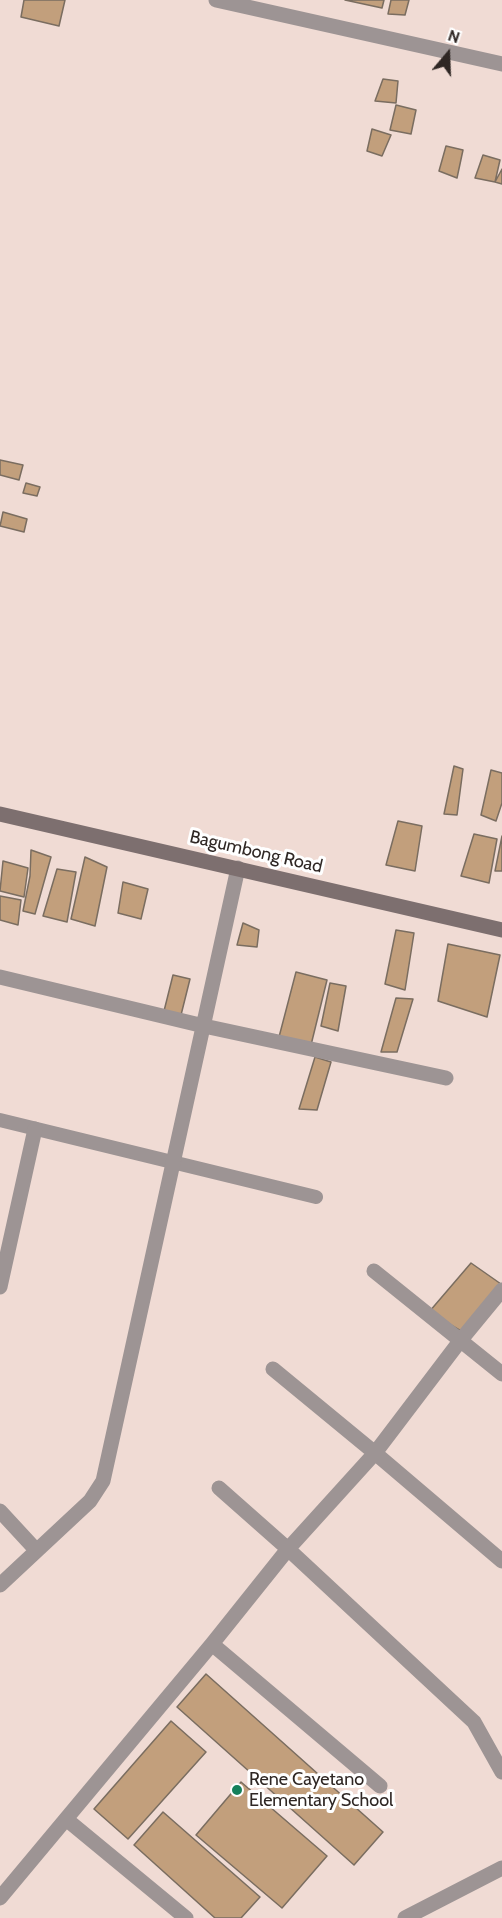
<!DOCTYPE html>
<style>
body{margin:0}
#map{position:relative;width:502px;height:1918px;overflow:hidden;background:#f0dbd4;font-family:Cabin,sans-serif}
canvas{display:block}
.north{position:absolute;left:418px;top:24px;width:60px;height:60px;-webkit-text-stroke:4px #fff;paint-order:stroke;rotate:19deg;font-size:16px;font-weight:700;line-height:24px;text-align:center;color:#2f2724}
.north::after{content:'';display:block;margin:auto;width:21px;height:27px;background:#2f2724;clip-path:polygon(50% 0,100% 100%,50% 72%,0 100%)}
</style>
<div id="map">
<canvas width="502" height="1918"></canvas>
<div class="north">N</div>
</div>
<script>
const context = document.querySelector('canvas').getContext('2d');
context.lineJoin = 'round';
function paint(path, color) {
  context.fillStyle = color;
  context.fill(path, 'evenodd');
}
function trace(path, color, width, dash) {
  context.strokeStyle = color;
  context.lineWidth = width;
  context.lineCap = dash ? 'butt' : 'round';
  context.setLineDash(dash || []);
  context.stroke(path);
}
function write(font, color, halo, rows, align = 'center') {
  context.font = font + ' Cabin,sans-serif';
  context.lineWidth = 6;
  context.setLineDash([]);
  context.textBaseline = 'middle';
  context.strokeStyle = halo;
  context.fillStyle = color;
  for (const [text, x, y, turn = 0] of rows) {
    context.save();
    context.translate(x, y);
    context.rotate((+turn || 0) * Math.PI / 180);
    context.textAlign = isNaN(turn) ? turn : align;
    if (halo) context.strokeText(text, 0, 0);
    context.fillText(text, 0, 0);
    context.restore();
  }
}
const building = new Path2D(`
 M24 0H65L59 26 21 17Z
 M345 0H384L382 8Z
 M391 0H409L405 15 388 14Z
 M383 79 398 81 396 103 375 101Z
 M396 105 416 110 411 134 390 130Z
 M372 129 391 135 382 156 367 151Z
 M446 146 463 150 457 178 439 171Z
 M483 155 500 160 495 182 475 178Z
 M502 169V184L495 182Z
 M0 460 23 465 19 480 0 475Z
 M26 483 40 487 37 496 23 493Z
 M3 512 27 519 24 532 0 526Z
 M454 766 463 769 457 815 444 814Z
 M491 770 502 773V803L496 821 481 815Z
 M398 821 422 826 415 871 386 865Z
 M474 834 497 839 489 883 461 876Z
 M502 836V871H495Z
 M31 850 51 857 35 914 23 911 30 876Z
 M85 857 107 867 95 926 71 919Z
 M3 861 28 868 24 897 0 891Z
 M57 869 76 872 67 922 43 916Z
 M123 882 148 889 141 919 118 913Z
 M0 896 21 900 18 925 0 920Z
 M243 923 259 930 257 947 237 945Z
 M396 930 414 933 405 990 385 984Z
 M448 944 500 955 487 1017 438 1001Z
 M296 972 327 980 311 1045 279 1037Z
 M173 975 190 979 181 1015 164 1011Z
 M330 983 346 986 338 1031 321 1026Z
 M396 998 413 999 397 1052H381Z
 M315 1057 331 1062 317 1110 299 1109Z
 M471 1263 501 1284 461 1331 429 1312Z
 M206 1674 383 1832 354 1865 177 1707Z
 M171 1721 206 1752 128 1839 94 1809Z
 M241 1782 327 1856 282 1908 196 1835Z
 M163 1812 260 1897 241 1918H215L134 1845Z`);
const lane = new Path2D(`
 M0 1120 316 1197`);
const street = new Path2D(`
 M216 0 502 64
 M0 977 204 1026 446 1078
 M374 1271 502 1374
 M0 1287 35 1129
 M273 1369 375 1453 502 1561
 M219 1488 288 1549 474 1722 502 1772
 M0 1511 36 1550
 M0 1585 90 1501 103 1481 238 868
 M212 1644 380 1786
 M66 1819 186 1918
 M0 1898 212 1644 288 1549 375 1453 460 1341 502 1290
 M405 1918 502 1868`);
const secondary = new Path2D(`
 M0 814 502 930`);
const markers = [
 [237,1790,6,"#15805b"]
];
const streetNames = [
 ["Bagumbong Road",256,852,13]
];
const poiNames = [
 ["Rene Cayetano",249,1780],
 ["Elementary School",249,1801]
];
paint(building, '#c29f7c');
trace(building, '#7a6d60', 1.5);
trace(lane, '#9d9494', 14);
trace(street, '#9d9494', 15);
trace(secondary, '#7d6f6f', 15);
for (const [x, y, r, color] of markers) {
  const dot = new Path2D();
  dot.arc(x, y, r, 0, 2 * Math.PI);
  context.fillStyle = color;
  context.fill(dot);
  trace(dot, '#fff', 2);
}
write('18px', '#2f2724', '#fff', streetNames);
write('18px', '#2f2724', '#fff', poiNames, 'left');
</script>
